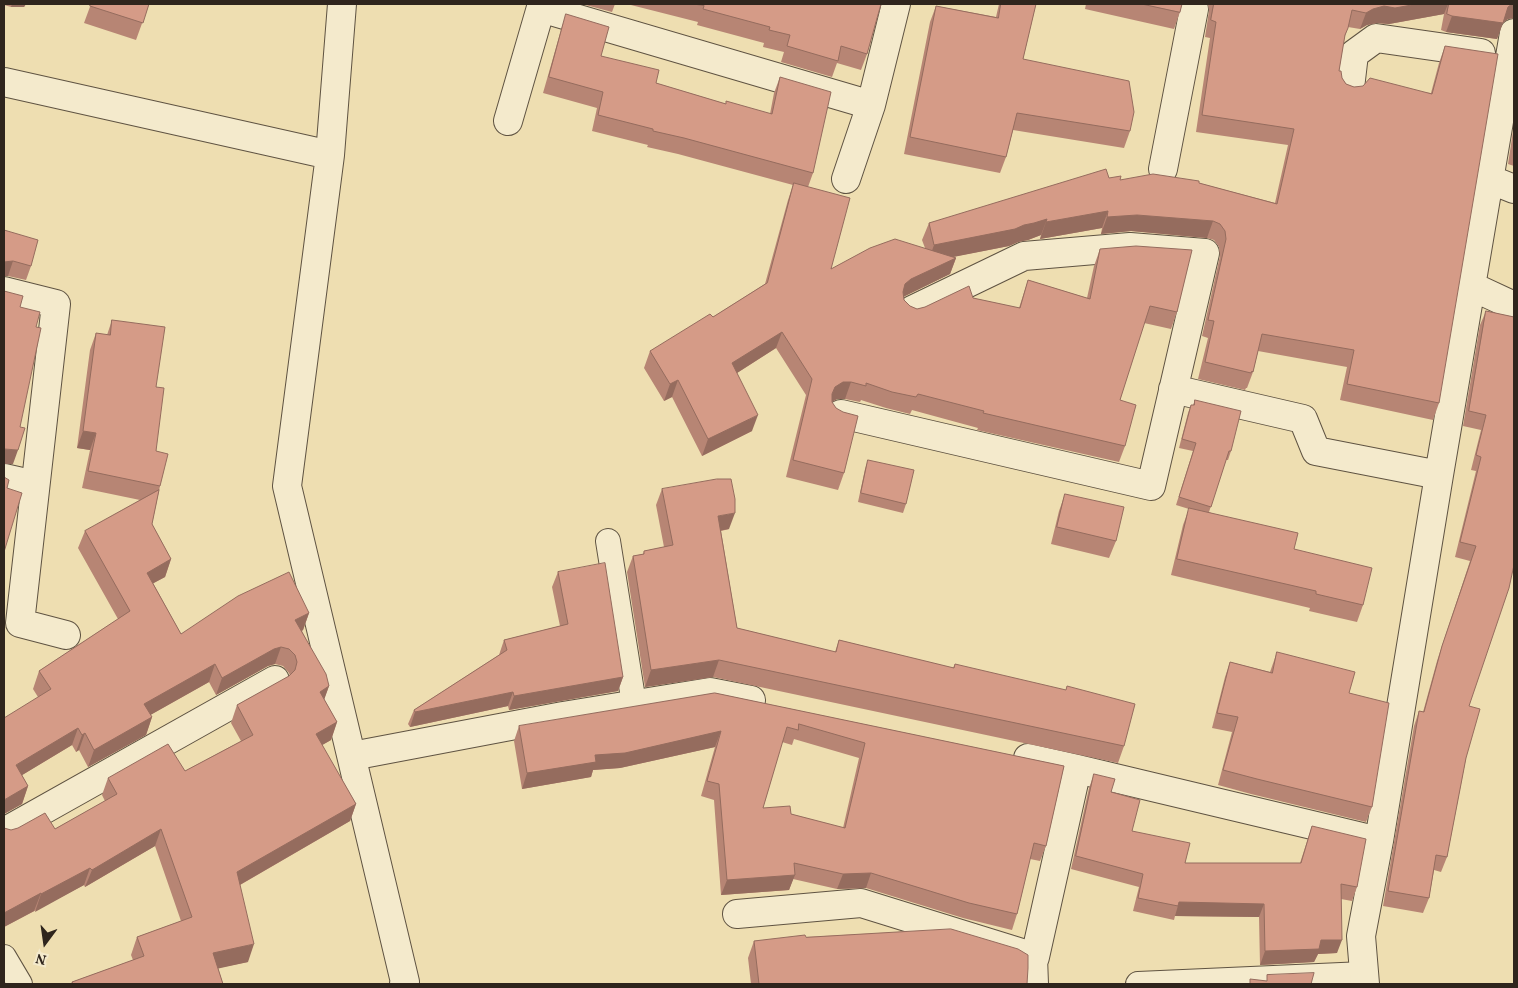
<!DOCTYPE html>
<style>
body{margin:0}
#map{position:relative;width:1518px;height:988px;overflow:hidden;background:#eedeb1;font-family:Vollkorn,serif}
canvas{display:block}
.frame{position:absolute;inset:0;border:5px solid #2f251d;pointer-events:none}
.north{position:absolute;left:20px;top:918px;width:50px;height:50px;-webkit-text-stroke:4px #f4eacc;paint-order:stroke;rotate:194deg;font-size:14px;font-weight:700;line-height:20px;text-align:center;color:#2f251d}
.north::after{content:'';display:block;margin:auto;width:18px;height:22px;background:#2f251d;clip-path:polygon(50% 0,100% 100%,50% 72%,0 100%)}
</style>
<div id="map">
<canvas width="1518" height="988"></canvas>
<div class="frame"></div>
<div class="north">N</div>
</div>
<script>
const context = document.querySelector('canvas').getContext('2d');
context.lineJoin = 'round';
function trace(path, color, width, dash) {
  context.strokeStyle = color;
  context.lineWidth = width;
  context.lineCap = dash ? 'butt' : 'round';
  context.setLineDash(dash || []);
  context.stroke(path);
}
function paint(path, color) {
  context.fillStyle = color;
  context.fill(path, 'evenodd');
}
const lane = new Path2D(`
 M608 541 634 704
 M4 957 20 984
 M1035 957 1036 984
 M1138 984 1364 974`);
const street = new Path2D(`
 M541 8 871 105 896 4
 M4 82 330 155 287 486 405 982 404 984
 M1350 88 1354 54 1376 38 1481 53
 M508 121 542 4
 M330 155 342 4
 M1163 169 1194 9 1192 4
 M846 179 871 105
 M1489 179 1514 189
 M1471 286 1514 306
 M4 291 56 304 20 623 66 635
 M1173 389 1303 419 1316 451 1439 475
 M841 414 1151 486 1205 253 1130 247 1024 256 912 310
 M4 478 35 485
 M352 756 563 716 710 692 751 700
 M1028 758 1077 769 1379 841
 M4 832 275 680
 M737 914 861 903 1035 957 1077 769
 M1365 984 1361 936 1379 841 1439 475 1514 33`);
const wall = new Path2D(`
 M4 4H26L24 7H11L4 5Z
 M91 4H149L136 40 84 23Z
 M582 4H615L612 12Z
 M627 4H881L867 54 861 70 837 63 832 77 781 62 784 52 763 47 764 43 697 25 698 22Z
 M999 4H1036L1023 59 1130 131 1124 148 1013 130 1006 157 1000 173 904 154 930 22 936 6 996 17Z
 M1086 4H1182L1180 12 1174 29 1085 9Z
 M1208 4H1514V18L1508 19 1503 22 1497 39 1446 32 1441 30 1444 14 1389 24 1377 23 1367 25 1360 29 1348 27 1344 39 1339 71 1342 78 1346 84 1354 87 1431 93 1439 63 1445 46 1439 403 1433 420 1340 400 1347 367 1258 351 1253 372 1247 388H1246L1245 390 1198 379 1208 338 1202 336 1220 256 1219 247 1214 240 1207 238 1131 231 1101 234 1102 228 1040 239 1041 235 1028 240 1018 242 1009 246 952 257 956 258 950 274 903 297 904 300 910 306 917 309 973 298 1019 308 1028 280 1087 298 1094 266 1100 249 1177 312 1171 329 1144 323 1120 400 1125 446 1119 462 977 430 978 428 912 410 910 414 886 408 861 400 860 402 845 399H837L832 402 844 473 838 490 786 477 806 395 776 348 737 373 752 431 702 456 672 397 664 401 644 368 650 351 713 317 765 284 788 200 793 185 678 154 647 147 648 145 592 131 597 108 543 93 561 30 566 14 601 56 656 83 726 104 770 114 774 93 780 77 813 173 808 187 831 269 925 248 922 240 929 223 1109 178 1120 180 1199 183 1275 203 1288 145 1196 132 1210 38 1205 37 1209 11Z
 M1514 125V166L1508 164Z
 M4 230 31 266 26 280 8 276H4Z
 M1486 311 1514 317 1469 706 1466 758 1447 857 1441 872 1434 870 1429 898 1423 913 1383 906 1414 726 1419 711 1423 712 1437 661 1470 561 1455 557 1476 471 1471 470 1481 430 1463 426 1480 325Z
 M112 320 156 387V451L160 486 152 524 171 559 165 577 153 583 181 634 309 613 303 630 302 631 329 686 324 699 337 722 331 740 322 745 356 804 350 821 240 885 248 962 218 968 223 984H71L72 982 133 960 131 955 137 937 181 921 155 846 85 887 84 885 4 927V828L11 830 55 829 105 801 102 795 108 778 185 771 241 741 231 723 237 705 290 676 289 673 283 666 275 664 268 666 216 695 209 682 150 715 152 717 146 735 88 767 79 750 76 752 72 745 22 775 28 786 22 804 4 814 38 697 33 689 39 671 118 619 78 548 85 531 140 500 82 488 90 450 77 448 90 350 96 333 107 335Z
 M1195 400 1231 451 1228 460H1226L1209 512 1294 549 1363 605 1357 622 1309 611 1310 608 1171 575 1183 525 1189 509 1176 505 1193 451 1179 448 1188 413 1191 405H1193Z
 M868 460 906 504 903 513 858 502 865 469Z
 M662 489 729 529 721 531 737 628 835 652 839 640 953 668 955 664 1124 746 1118 763 713 677 645 687 627 572 633 556 643 554 644 551 664 547 656 505Z
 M1065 494 1116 541 1109 558 1051 544 1059 511Z
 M558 572 623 677 618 691 509 710 508 706 410 727 408 724 414 710 499 655 504 640 560 626 552 587Z
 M1277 652 1349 693 1372 807 1366 822 1251 794 1218 785 1232 732 1212 728 1225 677 1230 662 1270 672Z
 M715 693 1064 766 1046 846 1040 861 1030 859 1017 914 1012 930 963 918 866 888 837 889 793 879 789 890 721 895 714 800 701 796 715 747 620 768 593 770 591 777 522 789 514 741 519 726ZM794 739 859 758 843 828 791 814 763 808 782 742 792 745Z
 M1094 774 1111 792 1132 831 1185 863H1300L1312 826 1357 887 1352 901 1341 899 1337 953 1318 954 1314 962 1260 965 1259 917 1175 916 1174 920 1133 911 1139 887 1071 869 1089 788Z
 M806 937 1027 984H751L748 958 754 941Z`);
const shadedWall = new Path2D(`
 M12 4H26L24 7H11Z
 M1417 4H1448L1444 14 1389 24 1377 23 1367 25 1360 29 1366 13 1373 9 1384 6Z
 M1512 4H1514V18L1508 19 1503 23 1497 39 1446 32 1452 16 1508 7Z
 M1108 211 1102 228 1040 239 1046 222Z
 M1137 215 1213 221 1207 238 1131 231 1101 234 1107 217Z
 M1047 219 1041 235 1028 240 1018 242 1009 246 928 262 934 245 1024 225Z
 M956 258 950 274 905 296 899 301 905 284 911 279Z
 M13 261 8 276H4V262Z
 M782 332 776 348 726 380 732 363Z
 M678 380 672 397 664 401 670 384Z
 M843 382H851L845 399H837L829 404 832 394 835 387Z
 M758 415 752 431 702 456 708 439Z
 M83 431 96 433 90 450 77 448Z
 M4 449 18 450 13 464H4Z
 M735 513 729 529 712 532 718 516Z
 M171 559 165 577 141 590 147 573Z
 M309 613 303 630 289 637 295 620Z
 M281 647 275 664 268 666 216 695 222 678 274 649Z
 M719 660 713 677 645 687 651 670Z
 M215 664 209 682 138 722 144 704Z
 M623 677 618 691 509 710 514 696Z
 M329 686 323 703 320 692Z
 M513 692 508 706 410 727 415 712Z
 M152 717 146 735 88 767 94 750Z
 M337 722 331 740 310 752 316 734Z
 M78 728 72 745 9 783 16 765Z
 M721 731 715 747 620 768 593 770 591 777 522 789 527 773 595 755Z
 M85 733 79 750 76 752 82 735Z
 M28 786 22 804 4 814V800Z
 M356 804 350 821 231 890 237 872Z
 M161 829 155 846 85 887 92 870Z
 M90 868 84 885 35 912 41 894Z
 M871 873 866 888 837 889 843 874Z
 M795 875 789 890 721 895 727 880Z
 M41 893 34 911 4 927V913Z
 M1179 902 1264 904 1259 917 1175 916Z
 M1321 940H1342L1337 953 1318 954 1314 962 1260 965 1265 951Z
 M254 944 248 962 207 971 213 953Z`);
const building = new Path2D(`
 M91 4H149L143 23 90 6Z
 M694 4H881L867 54 841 46 838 61 787 46 790 35 769 30 770 27 703 9 704 6Z
 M1001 4H1036L1023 59 1129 81 1134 112 1130 131 1017 113 1006 157 910 137 936 6 998 18Z
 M1142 4H1182L1180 12Z
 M1214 4H1417L1395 8 1384 6 1373 9 1366 13 1352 10 1348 28 1345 35 1339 71H1341L1342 78 1346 84 1354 87 1363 86 1370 78 1432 94 1445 46 1498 54 1439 403 1347 384 1354 350 1262 334 1253 372 1252 371 1251 373 1205 362 1214 321 1208 320 1226 239 1225 231 1220 224 1213 221 1137 215 1107 217 1108 211 1046 222 1047 219 1034 223 1024 225 1015 229 934 245 929 223 1106 169 1109 178 1121 176 1120 180 1153 174 1199 181V183L1277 204 1294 129 1202 115 1216 22 1211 20Z
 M1449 4H1512L1508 7 1503 23 1452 16 1447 14Z
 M566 14 609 27 601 56 659 70 656 83 726 104V101L772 114 780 77 831 92 813 173 684 138 653 131V129L598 115 603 92 549 77Z
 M794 183 850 198 831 269 870 248 895 239 956 258 911 279 905 284 903 292 904 300 910 306 917 309 925 307 969 286 973 298 1020 308 1028 280 1090 299 1100 249 1136 246 1192 250 1177 312 1150 306 1120 400 1136 405 1125 446 983 413 984 411 918 394 916 397 892 392 866 383V386L851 382H843L835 387 832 394V402L836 408 843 412 858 416 844 473 793 460 812 379 782 332 732 363 758 415 708 439 678 380 670 384 650 351 710 314 713 317 767 283Z
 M4 230 38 240 31 266 13 261 4 262Z
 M4 291 23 296 20 307 40 312 36 327 41 328 20 427 25 428 18 450 4 449Z
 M1486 311 1514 317V565L1509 588 1469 706 1480 709 1466 758 1447 857 1436 855 1429 898 1388 891 1419 711 1424 712 1442 646 1476 546 1460 542 1481 457 1476 455 1486 415 1469 411Z
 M112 320 165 327 156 387 164 388 156 451 168 454 160 486 88 471 96 433 83 431 96 333 110 335Z
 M1195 400 1241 411 1231 451H1229L1211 507 1179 497 1196 443 1182 439 1191 405H1194Z
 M868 460 914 470 906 504 861 493Z
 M4 477 9 480 7 488 22 493 4 552Z
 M717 479H731L735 499V513L718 516 737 628 836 652 839 640 954 668 955 664 1066 690 1067 686 1135 704 1124 746 719 660 651 670 633 556 644 554V551L673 545 662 489Z
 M159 490 152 524 171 559 147 573 181 634 238 596 289 572 309 613 295 620 326 674 329 686 320 692 337 722 316 734 356 804 237 872 254 944 213 953 223 984H73L72 982 144 956 137 937 192 917 161 829 92 870 90 868 41 894V893L4 913V828L11 830 18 828 45 813 55 829 117 794 108 778 168 744 185 771 253 735 237 705 289 676 295 670 297 662 295 655 289 649 281 647 274 649 222 678 215 664 144 704 152 717 94 750 85 733 82 735 78 728 16 765 28 786 4 800V718L51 689 39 671 130 611 85 531Z
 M1065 494 1124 507 1116 541 1057 527Z
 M1189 508 1298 533 1294 549 1372 568 1363 605 1316 594V591L1177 559Z
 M605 563 623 677 514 696 513 692 415 712 414 710 507 650 504 640 568 624 558 572Z
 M1277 652 1355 672 1349 693 1389 703 1372 807 1257 779 1223 770 1238 717 1217 713 1230 662 1272 673Z
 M715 693 1064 766 1046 846 1034 843 1017 914 969 903 871 873 843 874 794 863 795 875 727 880 719 784 707 781 721 731 625 753 595 755 596 762 527 773 519 726ZM799 724 865 743 845 828 791 814 790 806 763 808 787 727 798 730Z
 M1094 774 1115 779 1111 792 1140 800 1132 831 1190 843 1185 863H1301L1312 826 1366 839 1357 887 1341 884 1342 940H1321L1319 949 1265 951 1264 904 1179 902 1178 906 1138 898 1143 874 1076 856Z
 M951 929 1018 949 1028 955V968L1027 984H759L754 941 805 935 806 937Z
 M1314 973 1311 984H1250V979L1267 981V975Z`);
trace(lane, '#5f5342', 26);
trace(street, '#5f5342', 30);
trace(lane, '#f4eacc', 24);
trace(street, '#f4eacc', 28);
paint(wall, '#b78574');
paint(shadedWall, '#956c5e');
paint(building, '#d59b87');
trace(building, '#956c5e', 1);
</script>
